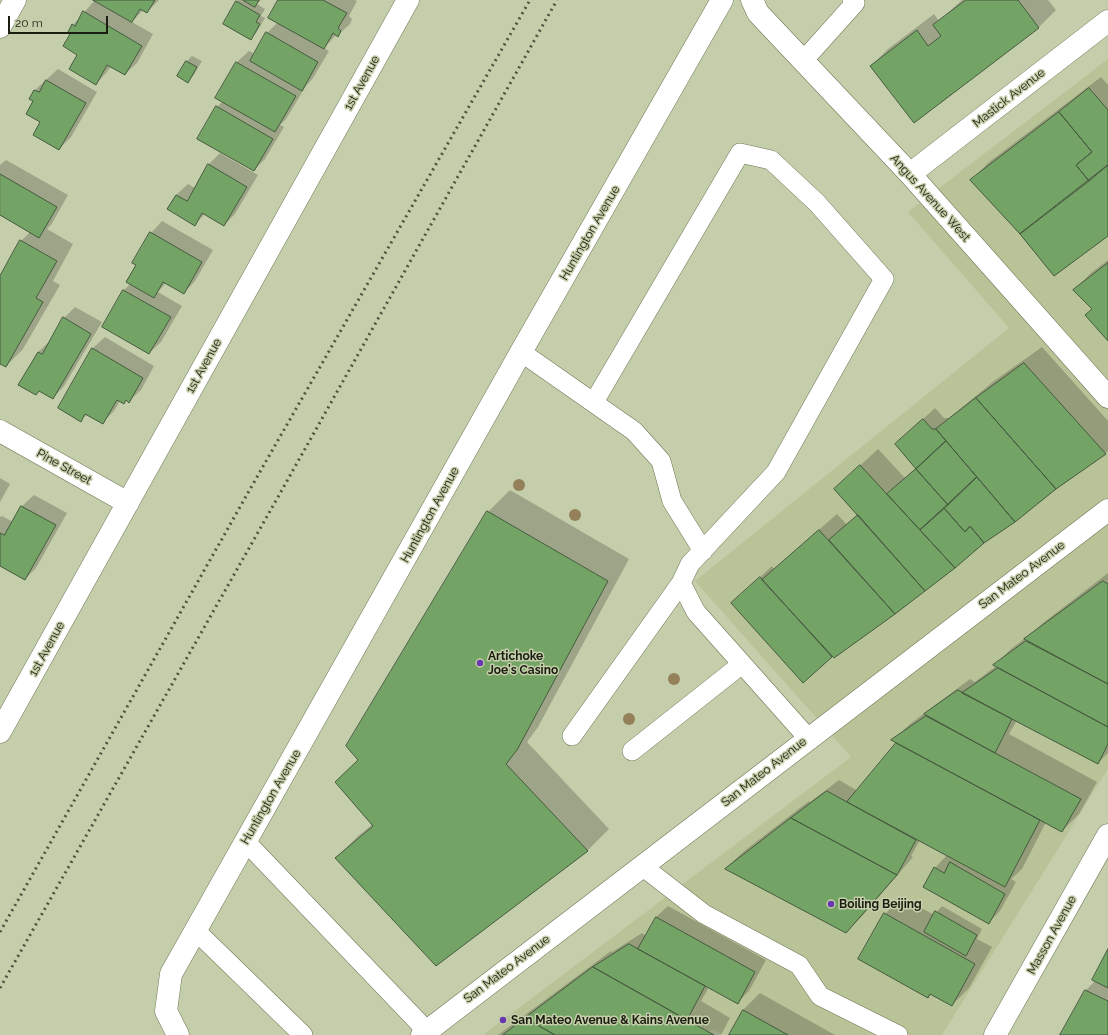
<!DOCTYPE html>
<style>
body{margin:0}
#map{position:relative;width:1108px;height:1035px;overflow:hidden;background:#c5ceaa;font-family:Raleway,sans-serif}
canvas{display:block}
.scale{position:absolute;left:8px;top:16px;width:100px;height:18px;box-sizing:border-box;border:2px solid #1a1d10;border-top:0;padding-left:5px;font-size:12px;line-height:14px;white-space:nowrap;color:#1a1d10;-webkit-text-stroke:3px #c5ceaa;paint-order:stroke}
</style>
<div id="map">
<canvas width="1108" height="1035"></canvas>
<div class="scale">20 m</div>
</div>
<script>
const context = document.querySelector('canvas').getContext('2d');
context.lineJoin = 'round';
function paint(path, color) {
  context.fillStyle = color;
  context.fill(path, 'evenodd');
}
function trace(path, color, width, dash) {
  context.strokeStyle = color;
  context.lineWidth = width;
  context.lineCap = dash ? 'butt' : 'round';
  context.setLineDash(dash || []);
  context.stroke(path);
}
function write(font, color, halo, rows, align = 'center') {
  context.font = font + ' Raleway,sans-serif';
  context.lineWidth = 3;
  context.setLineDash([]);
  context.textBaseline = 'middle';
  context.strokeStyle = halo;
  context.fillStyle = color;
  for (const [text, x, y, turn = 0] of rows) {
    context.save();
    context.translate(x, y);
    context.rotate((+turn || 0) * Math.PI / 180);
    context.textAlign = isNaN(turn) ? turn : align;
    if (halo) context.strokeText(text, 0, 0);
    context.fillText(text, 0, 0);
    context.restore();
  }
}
const built = new Path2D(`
 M1108 59V769L942 1035H725L712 1029 706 1035H483L851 757 695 581 1009 328 908 212Z`);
const shadow = new Path2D(`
 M95 0H159L147 12 143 10 132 22 153 34 137 63 125 74 111 66 107 72 96 84 79 54 72 33 69 31 73 25Z
 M238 0H261L257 4 265 9 261 16 265 18 256 33 251 39 224 24Z
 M280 0H355L357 1 349 16 352 19 350 24 338 35 337 34 324 48 329 51 313 78 306 86 286 119 280 125 284 127 265 159 254 170 217 107 223 101 217 97 237 62 249 51 255 54 267 33 278 22Z
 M962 0H1048L1056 10 1039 27 914 122 871 66 888 49 934 14 939 21Z
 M192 56 202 61 193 76 188 81 187 61Z
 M58 69 97 92 71 137 59 149 41 121 35 101 31 98 35 90Z
 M1101 77 1108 85V235L972 180 988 163Z
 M220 153 258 175 235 214 224 225 205 214 195 224 176 195 188 184 195 188 208 165Z
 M6 160 68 195 51 225 47 229 73 244 53 281 60 285 23 349 6 366 0 363V278L21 241 30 232 0 214V165Z
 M162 221 213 250 195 281 184 293 166 283 158 292 182 306 161 342 149 353 124 290 131 283 151 233Z
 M1108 260V340L1093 309 1074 290 1091 273Z
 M75 307 102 322 64 386 53 398 40 390 38 352 50 341 64 318Z
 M105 337 154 366 141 390 129 401 127 400 123 403 120 401 114 411 102 423 87 414 81 420 59 408 93 348Z
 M1042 347 1108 421V451L984 542 954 568 894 613 832 655 803 682 744 592 772 566 774 569 837 514 847 525 858 514 835 489 878 449 905 478 917 468 908 433 935 408 944 418H949L994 381Z
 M0 478 10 484 0 502Z
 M510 490 629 559 538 727 527 742 609 829 587 851 336 858 358 836 373 824 358 760 488 512Z
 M34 495 67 513 36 568 25 579 0 565V517L2 516 13 522 22 506Z
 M1108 573V753L1098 763 1017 720 1009 734 1097 782 1079 814 1062 831 1046 822 1022 869 1011 879 1016 882 1000 911 988 923 935 868 947 855 920 840 911 856 913 857 863 915 846 932 726 868 743 852 809 801 810 802 839 780 858 791 898 743 893 740 910 724 970 679 975 682 996 666 995 665 1011 649 1032 633 1043 623Z
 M902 897 934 915 942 906 982 929 977 939 992 947 969 988 952 1005 931 993 928 997 885 914Z
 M668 906 766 960 749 991 737 1003 709 987 701 1001 730 1018 721 1035H498L611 951 612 952 642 933 646 936 656 917Z
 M1108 951V1035H1061L1086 990 1096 980Z
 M760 993 835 1035H730L743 1010Z`);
const building = new Path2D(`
 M93 0H155L147 13 140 9 132 22Z
 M243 0H259L255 7Z
 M278 0H323L347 13 338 28 341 31 338 37 333 33 324 49 268 18Z
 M966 0H1018L1039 28 914 123 870 66 917 30 928 46 941 36 933 25Z
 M236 1 260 15 256 22 260 24 251 40 223 24Z
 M83 11 142 46 125 75 107 65 96 85 69 69 77 55 63 46 70 34 68 32 72 24 75 26Z
 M266 32 318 62 302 91 250 61Z
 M186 61 197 67 188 83 177 76Z
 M236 62 296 96 275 132 215 98Z
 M46 80 86 103 59 150 33 135 40 122 26 114 33 101 29 99 34 90 39 92Z
 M1089 88 1108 110V165L1089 181 1076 165 1092 152 1059 112Z
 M216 106 273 139 254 171 197 139Z
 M1059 112 1092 152 1076 165 1089 181 1020 234 970 180Z
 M208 164 247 187 224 226 202 213 195 226 167 209 176 195 187 201Z
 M1108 165V236L1054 276 1020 234Z
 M0 174 57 207 39 238 0 215Z
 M150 232 202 262 184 294 163 282 154 298 126 282 136 265 132 263Z
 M20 240 57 261 36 298 43 302 6 367 0 364V276Z
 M1108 263V341L1085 315 1092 309 1073 290Z
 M123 290 171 317 149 354 102 327Z
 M63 317 91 334 53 399 39 391 36 395 18 385 38 352 42 354Z
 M92 348 143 378 129 403 126 400 124 404 117 400 103 424 85 414 81 422 58 408Z
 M1024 363 1106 454 1056 489 976 398Z
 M976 398 1056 489 1015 522 936 429Z
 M923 419 932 429H936L946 441 916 469 895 444Z
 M946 441 977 477 948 505 916 469Z
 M860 465 955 568 925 591 834 489Z
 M916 469 948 505 920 530 887 494Z
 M977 477 1015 522 984 543 970 526 965 532 944 508Z
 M21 506 56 525 25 580 0 566V533L4 535Z
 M944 508 965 532 970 526 984 543 955 568 920 530Z
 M487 511 608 581 517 750 506 764 588 851 436 966 335 858 373 826 335 782 358 760 346 746Z
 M858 515 925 591 895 614 829 540Z
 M819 530 895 614 834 658 762 580Z
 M760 577 832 657 803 683 731 603Z
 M1103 581 1108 584V684L1024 639Z
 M1026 641 1108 684V727L993 665Z
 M998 668 1108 727V744L1098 764 962 693Z
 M958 690 1012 719 995 753 924 714Z
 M926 716 1081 799 1062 832 891 740Z
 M896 743 1040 820 1005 887 847 802Z
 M827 791 916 840 897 875 791 818Z
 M791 818 897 875 846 933 725 869Z
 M950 862 1005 894 989 924 923 887 934 867 944 873Z
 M935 911 977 935 966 956 924 932Z
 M884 913 975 964 952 1006 930 994 928 998 858 959Z
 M656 917 755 972 738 1004 638 949Z
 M629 944 705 986 687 1020 593 967Z
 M1108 949V988L1092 980Z
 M593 967 687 1020 714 1035H555L525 1018Z
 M1085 990 1108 1001V1035H1060Z
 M743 1010 788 1035H729Z
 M525 1018 555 1035H503Z`);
const lane = new Path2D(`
 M803 61 855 3 852 0
 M521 352 634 431 661 461 672 501 703 551
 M594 402 740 153 771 160 817 203 884 279 776 472 690 564 681 583 696 612 808 738
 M572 736 681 583
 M632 751 742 664
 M246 842 427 1031
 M642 866 704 914 799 965 820 996 898 1035
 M196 931 303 1035`);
const street = new Path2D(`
 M752 0 758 13 910 174 1108 397
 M0 27 15 0
 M910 174 1108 21
 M0 431 128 503
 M0 732 408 0
 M995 1035 1108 835`);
const secondary = new Path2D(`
 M178 1035 166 1011 171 974 521 352 722 0
 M422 1035 1108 510`);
const rail = new Path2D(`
 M0 932 249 491 530 0
 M0 988 278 497 557 0`);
const trees = [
 [519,485],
 [575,515],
 [674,679],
 [629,719]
];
const markers = [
 [480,663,4,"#6937ae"],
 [831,904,4,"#6937ae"],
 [503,1020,4,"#6937ae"]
];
const streetNames = [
 ["1st Avenue",362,83,-61],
 ["Mastick Avenue",1009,98,-38],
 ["Angus Avenue West",930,198,48],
 ["Huntington Avenue",590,233,-60],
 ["1st Avenue",204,366,-61],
 ["Pine Street",64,467,29],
 ["Huntington Avenue",430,515,-61],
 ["San Mateo Avenue",1022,575,-37],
 ["1st Avenue",47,649,-61],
 ["San Mateo Avenue",764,772,-38],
 ["Huntington Avenue",271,797,-60],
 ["Masson Avenue",1052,935,-61],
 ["San Mateo Avenue",507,969,-37]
];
const poiNames = [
 ["Artichoke",488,656],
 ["Joe's Casino",488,670],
 ["Boiling Beijing",839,904],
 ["San Mateo Avenue & Kains Avenue",511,1020]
];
paint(built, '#b9c398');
paint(shadow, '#0003');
paint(building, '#74a465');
trace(building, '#455a3f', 1);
trace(lane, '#6f7756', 20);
trace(street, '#6f7756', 23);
trace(secondary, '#6f7756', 23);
trace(lane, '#fff', 19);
trace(street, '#fff', 22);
trace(secondary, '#fff', 22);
trace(rail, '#4f5440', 3, [2, 4]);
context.fillStyle = '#94805b';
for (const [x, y] of trees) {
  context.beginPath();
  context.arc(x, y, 6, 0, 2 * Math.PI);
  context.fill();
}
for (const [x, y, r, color] of markers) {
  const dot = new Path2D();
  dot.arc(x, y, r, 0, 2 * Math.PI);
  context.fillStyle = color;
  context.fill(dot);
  trace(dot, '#c5ceaa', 1.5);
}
write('12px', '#1a1d10', '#c5ceaa', streetNames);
write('bold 12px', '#1a1d10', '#c5ceaa', poiNames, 'left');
</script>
